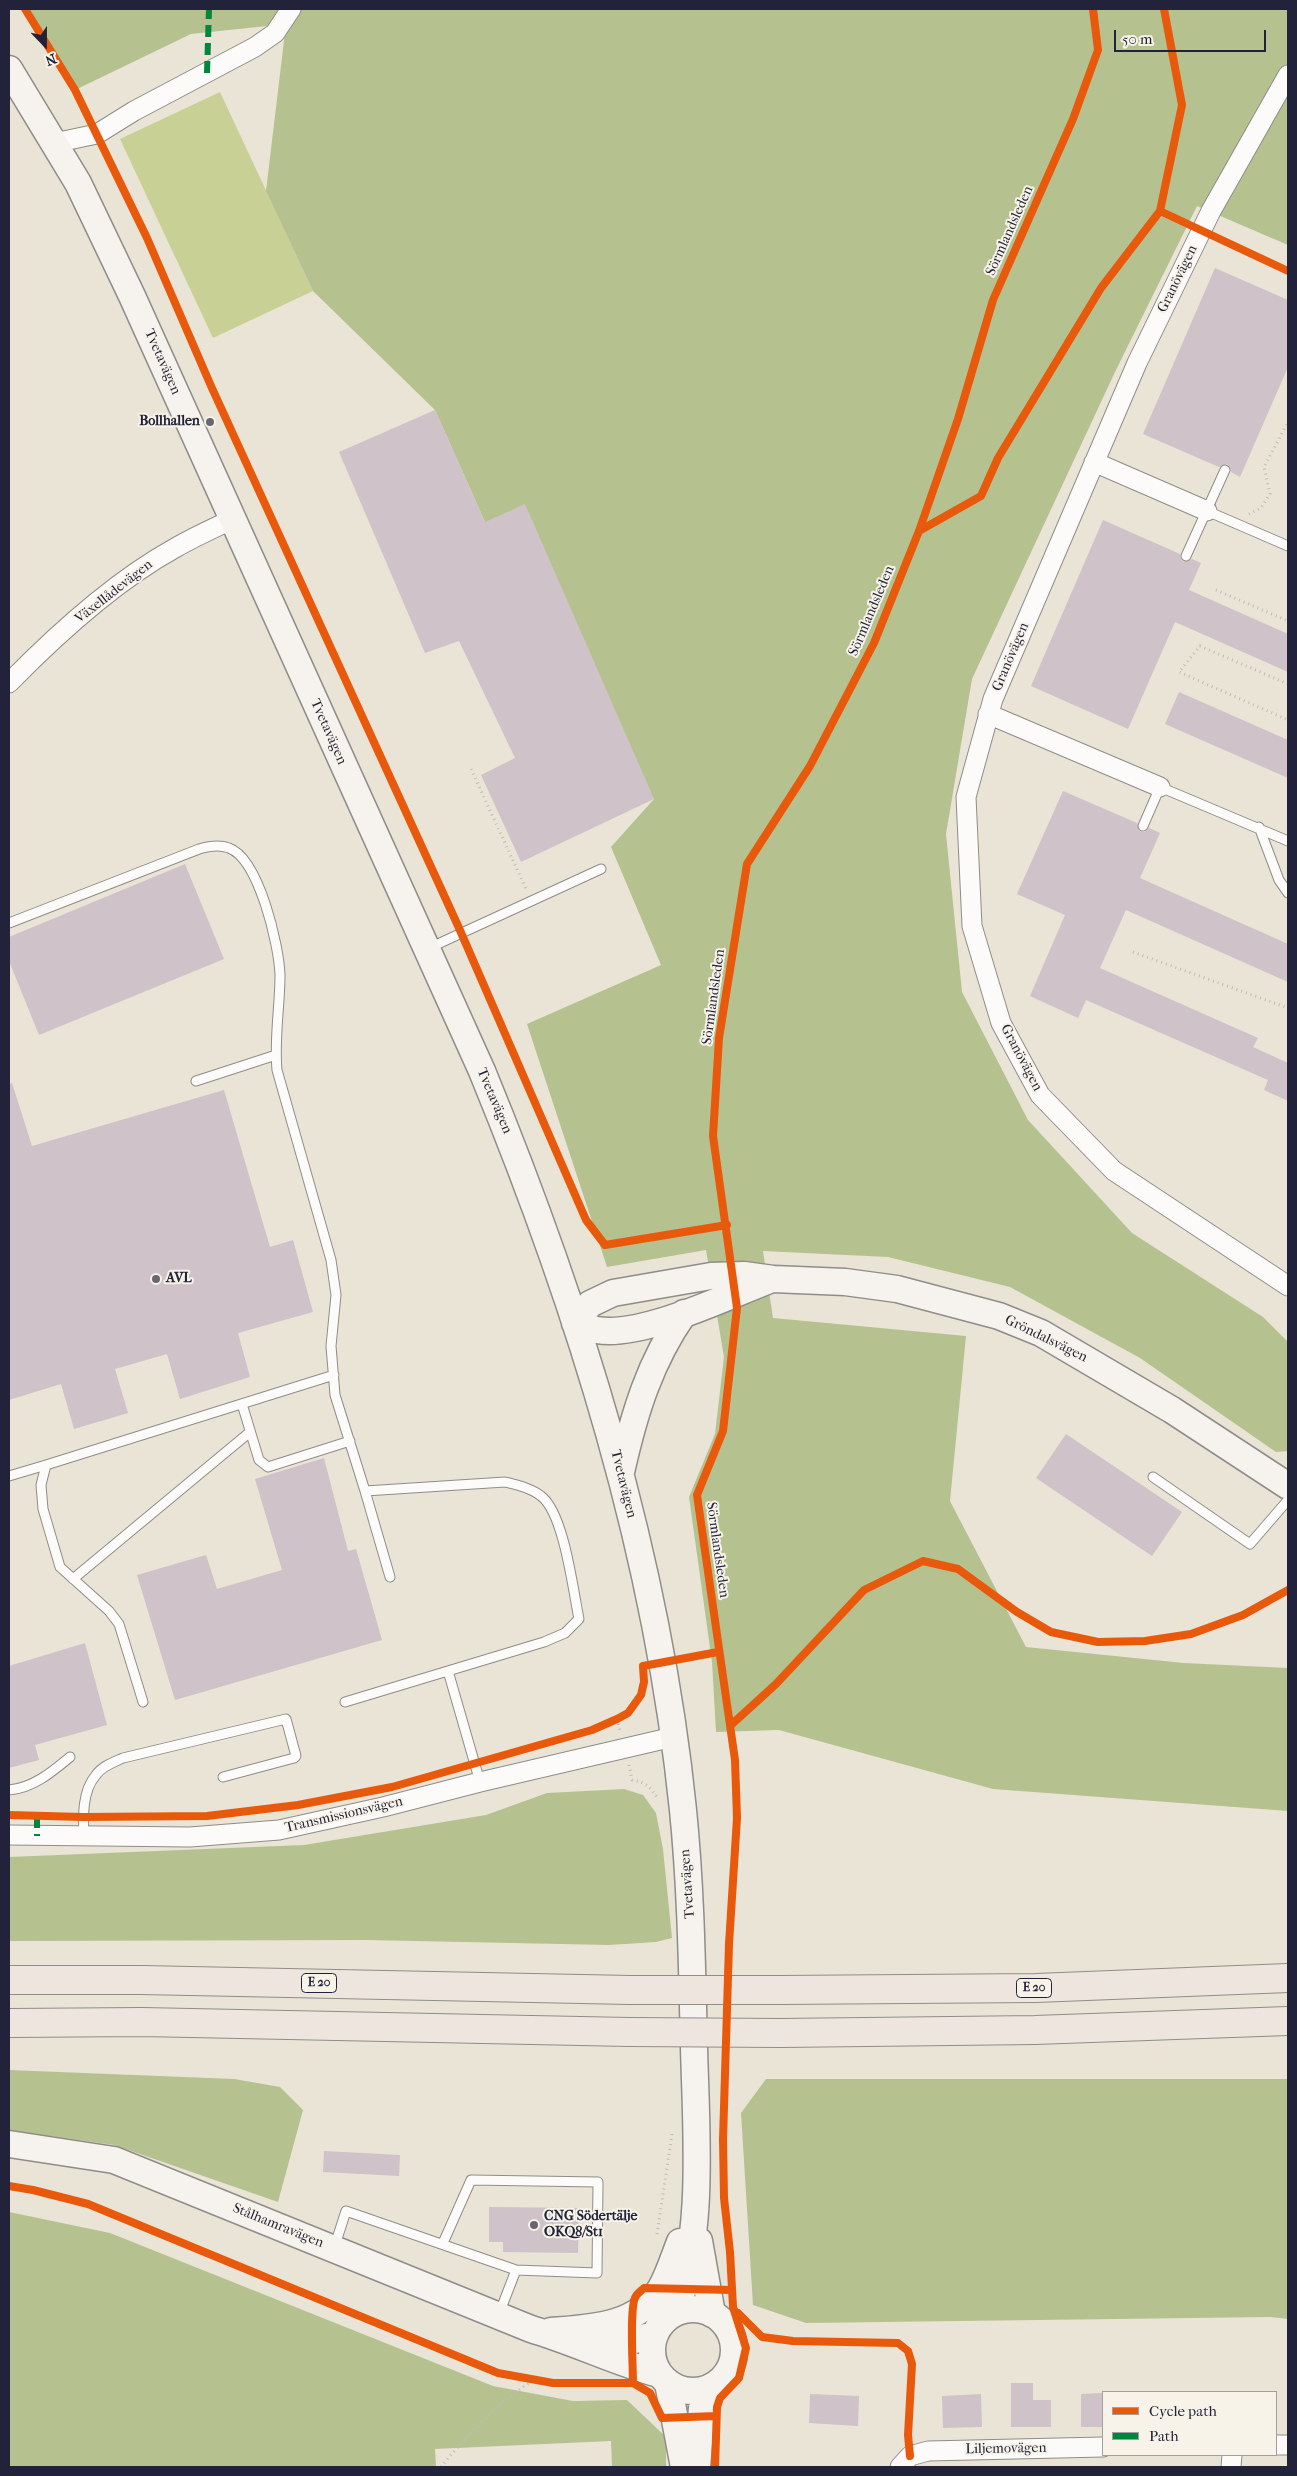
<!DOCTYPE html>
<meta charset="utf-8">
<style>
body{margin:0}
#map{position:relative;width:1297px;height:2476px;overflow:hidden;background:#e9e4d5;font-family:"IM FELL French Canon",serif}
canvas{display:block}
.frame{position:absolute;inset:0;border:10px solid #22223b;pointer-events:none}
.legend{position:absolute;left:1102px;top:2391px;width:175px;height:65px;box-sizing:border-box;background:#f7f3e8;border:1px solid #a29fa3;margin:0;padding:6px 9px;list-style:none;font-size:15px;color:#22223b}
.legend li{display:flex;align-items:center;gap:10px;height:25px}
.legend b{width:25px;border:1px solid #a29fa3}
.north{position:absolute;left:20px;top:20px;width:50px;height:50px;-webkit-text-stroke:4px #f7f3e8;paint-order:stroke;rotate:158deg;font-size:14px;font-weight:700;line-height:20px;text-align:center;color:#22223b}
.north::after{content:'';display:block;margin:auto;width:18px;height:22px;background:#22223b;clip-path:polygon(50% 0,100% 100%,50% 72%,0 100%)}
.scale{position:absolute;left:1114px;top:30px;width:152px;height:22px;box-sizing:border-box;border:2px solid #22223b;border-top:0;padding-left:6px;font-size:15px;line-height:18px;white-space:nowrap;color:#22223b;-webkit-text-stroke:4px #f7f3e8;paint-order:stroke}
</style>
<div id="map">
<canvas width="1297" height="2476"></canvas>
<div class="frame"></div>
<ul class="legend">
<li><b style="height:6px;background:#e8590c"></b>Cycle path</li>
<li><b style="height:6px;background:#00873e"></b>Path</li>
</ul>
<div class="north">N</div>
<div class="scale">50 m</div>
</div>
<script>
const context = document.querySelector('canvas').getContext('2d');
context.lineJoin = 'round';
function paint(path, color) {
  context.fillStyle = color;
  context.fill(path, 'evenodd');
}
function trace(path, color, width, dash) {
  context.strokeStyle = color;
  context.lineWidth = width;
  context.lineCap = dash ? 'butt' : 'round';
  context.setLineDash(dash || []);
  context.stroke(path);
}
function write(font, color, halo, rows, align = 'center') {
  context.font = font + ' "IM FELL French Canon",serif';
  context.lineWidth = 4;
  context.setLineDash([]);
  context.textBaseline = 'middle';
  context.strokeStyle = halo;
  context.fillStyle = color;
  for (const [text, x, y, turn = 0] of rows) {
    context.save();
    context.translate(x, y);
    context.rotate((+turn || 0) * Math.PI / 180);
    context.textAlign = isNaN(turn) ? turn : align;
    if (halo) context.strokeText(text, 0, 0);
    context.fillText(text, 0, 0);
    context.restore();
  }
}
const green = new Path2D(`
 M220 92 313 291 213 338 120 139Z`);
const forest = new Path2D(`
 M25 9H1288V245L1197 206 1115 372 972 679 946 834 962 992 1028 1120 1132 1233 1263 1317 1288 1342V1451L1276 1452 1140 1358 1010 1287 888 1257 763 1251 773 1318 966 1336 950 1501 1026 1647 1184 1663 1288 1668V1811L993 1789 779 1730 716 1732 712 1662 689 1497 715 1434 724 1357 706 1250 607 1267 527 1024 661 965 611 847 654 799 485 522 435 410 313 291 266 191 286 24 191 34 75 90Z
 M624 1789 643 1795 656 1813 663 1849 672 1938 656 1942 609 1945 367 1940 9 1941V1857L304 1845 486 1815 547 1793Z
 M9 2070 234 2079 280 2087 303 2110 278 2202 114 2145 9 2130Z
 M766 2079H1288V2319L1271 2317 806 2323 753 2305 741 2113Z
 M9 2212 110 2233 493 2386 573 2401 627 2400 666 2437V2467H612L611 2441 435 2449 436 2467H9Z`);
const building = new Path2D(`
 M1215 268 1288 300V367L1240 477 1231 472 1230 467 1227 464 1219 467 1143 434Z
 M435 410 485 522 525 504 654 799 521 862 481 775 515 758 459 641 425 653 339 452Z
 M1103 520 1180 554 1181 559 1184 562 1192 559 1201 563 1189 590 1288 634V672L1175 622 1128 729 1031 686Z
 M1179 692 1288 740V778L1165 724Z
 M1063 791 1137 823 1140 831 1144 832 1149 828 1160 833 1140 878 1288 944V982L1126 910 1100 968 1258 1038 1253 1047 1288 1063V1101L1264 1090 1268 1080 1086 1000 1078 1018 1030 996 1065 915 1017 894Z
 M185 864 224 959 39 1035 9 961V937Z
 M12 1083 32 1146 224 1090 270 1247 293 1240 313 1312 238 1333 250 1377 180 1399 167 1354 115 1369 128 1413 74 1429 61 1384 9 1400V1084Z
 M1066 1434 1182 1512 1152 1556 1036 1478Z
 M324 1458 348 1551 356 1549 382 1640 175 1700 137 1575 206 1555 217 1589 282 1570 255 1479Z
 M85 1643 107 1725 35 1745 39 1760 9 1768V1666Z
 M324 2151 400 2155 399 2176 323 2172Z
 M489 2207 579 2208 578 2253 503 2252V2242H489Z
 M1011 2383H1033V2400H1051V2427H1011Z
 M1103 2393V2427H1081V2394Z
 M810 2394 859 2396 858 2426 809 2423Z
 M981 2394 982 2427 943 2428 942 2396Z`);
const path = new Path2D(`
 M1249 514 1261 508 1270 494 1264 467 1288 422
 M1216 590 1288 621
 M1288 684 1200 646 1179 672 1288 720
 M471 769 526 889
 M1133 952 1288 1008
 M617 1719 620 1730
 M629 1765 632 1780C645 1782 651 1787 658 1799
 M657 2234 672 2134
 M441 2467C467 2435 499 2401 534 2380`);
const lane = new Path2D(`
 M1207 511 1288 546
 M1186 556 1225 470
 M1143 826 1160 787 1288 841
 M1259 827 1279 880 1288 893
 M9 923 199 849C209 846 219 844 229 848 259 859 279 945 280 975 280 1007 274 1038 277 1070L331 1260 336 1295 331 1346 335 1395 365 1491 505 1482C517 1485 531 1488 541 1496 564 1513 573 1590 579 1619L565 1633 544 1642 345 1702
 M429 948 601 869
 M196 1081 276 1055
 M242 1404 259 1460 268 1467 350 1441
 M9 1476 46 1465
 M1153 1477 1250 1544 1288 1500
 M365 1491 390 1577
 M73 1579 250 1432
 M448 1671 480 1782
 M143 1702 119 1624 109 1611 60 1567 43 1509 41 1485 46 1465 334 1375
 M9 1790C33 1788 52 1772 70 1757
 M84 1837C83 1817 82 1791 96 1775 102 1766 114 1762 123 1758L286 1719 296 1756 294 1758 223 1777
 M334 2248 346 2211 516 2270 597 2273 598 2182 471 2180 443 2243
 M499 2314 516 2270`);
const street = new Path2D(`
 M1288 75 1211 211 1137 363 993 699 966 797 972 926 1001 1023 1040 1095 1114 1171 1288 1286
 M54 143 97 134 134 111 255 47 275 33 291 9
 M1094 462 1207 511
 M9 683C55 636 117 580 175 548 194 537 214 528 233 519
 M988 714 1160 787
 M9 1835 190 1837 279 1830 383 1807 480 1782 673 1737
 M1276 2445H1288
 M900 2467 910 2456 928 2451 1103 2447
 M1231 2467 1232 2455`);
const secondary = new Path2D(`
 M9 69 78 183 132 296 482 1071C579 1307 657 1555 683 1810 691 1889 692 1968 694 2047 696 2131 705 2234 675 2313
 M575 1323 590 1304 613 1293 711 1276 744 1275 773 1279 845 1282 897 1289 999 1316 1041 1333 1172 1410 1288 1486
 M575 1323C582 1325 590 1329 597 1330 641 1338 725 1297 767 1281
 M621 1472C634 1414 650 1361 684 1313
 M9 2144 114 2160 531 2329C575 2342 615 2362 659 2374
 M699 2241 712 2314
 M652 2350a41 41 0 1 1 82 0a41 41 0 1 1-82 0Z
 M551 2331C591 2328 637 2327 661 2288 669 2274 674 2257 680 2242
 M584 2341 634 2340 655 2335
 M668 2383 684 2467
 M697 2467 702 2408 709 2388`);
const highway = new Path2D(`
 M9 1980H141L630 1990
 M780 1990 1036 1988 1288 1978
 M9 2023 142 2022 629 2032
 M781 2033 1035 2030 1288 2021`);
const highwayBridge = new Path2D(`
 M630 1990H780
 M629 2032 781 2033`);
const quiet = new Path2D(`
 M207 73 209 9
 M37 1816V1836`);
const cycleway = new Path2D(`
 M25 9 75 90 147 238 211 386 459 928 586 1220 605 1245 727 1225
 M1160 211 1288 271
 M919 531 981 496 998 458 1101 288 1160 211 1182 105 1164 9
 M731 1725 776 1684 864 1590 923 1561 958 1569 1017 1612 1051 1632 1098 1642 1145 1641 1191 1634 1243 1615 1288 1590
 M9 1815 83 1817 207 1816 298 1805 392 1787 592 1730 617 1719 628 1713 641 1695 644 1682 643 1666 718 1652
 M9 2186 33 2190 88 2204 498 2373 553 2383H633L650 2393 662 2418 716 2416
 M738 2313 762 2337 793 2341 898 2343 908 2351 912 2364 908 2435 910 2456
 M633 2383C633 2367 629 2305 636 2296 638 2293 642 2290 644 2288L732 2290
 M715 2467 717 2407 720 2398 739 2378 746 2348 733 2307 730 2252 724 2198 723 2139 729 1944 737 1818 735 1760 697 1495 723 1431 737 1308 713 1136 719 1038 747 864 810 766 874 643 919 531 958 419 993 300 1073 119 1098 50 1093 9`);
const markers = [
 [210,422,5,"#686671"],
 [156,1279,5,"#686671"],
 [534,2225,5,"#686671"]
];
const shields = [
 [319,1983,35],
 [1034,1988,35]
];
const shieldNames = [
 ["E 20",319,1983],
 ["E 20",1034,1988]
];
const streetNames = [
 ["Sörmlandsleden",1010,231,-66],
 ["Granövägen",1178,279,-64],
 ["Tvetavägen",162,362,66],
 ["Växellådevägen",114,592,-38],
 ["Sörmlandsleden",872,611,-67],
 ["Granövägen",1011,657,-67],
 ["Tvetavägen",328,732,66],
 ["Sörmlandsleden",714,997,-82],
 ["Granövägen",1021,1058,62],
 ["Tvetavägen",494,1101,67],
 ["Gröndalsvägen",1046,1339,26],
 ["Tvetavägen",623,1484,76],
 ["Sörmlandsleden",717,1550,82],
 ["Transmissionsvägen",344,1815,-13],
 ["Tvetavägen",688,1884,-94],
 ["Stålhamravägen",278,2226,22],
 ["Liljemovägen",1006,2449,-1]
];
const poiNames = [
 ["Bollhallen",200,422,"right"],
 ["AVL",166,1279],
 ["CNG Södertälje",544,2217],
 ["OKQ8/St1",544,2233]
];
paint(green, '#c9d096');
paint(forest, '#b5c290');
paint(building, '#cfc2c8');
trace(lane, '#8f8d89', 11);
trace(street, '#8f8d89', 21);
trace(secondary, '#8f8d89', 29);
trace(highway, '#8f8d89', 30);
trace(path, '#bdbcbc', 3, [1, 4]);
trace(lane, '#fcfbf9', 9);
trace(street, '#fcfbf9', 19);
trace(secondary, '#f6f2ee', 26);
trace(highway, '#eee6de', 28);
trace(highwayBridge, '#8f8d89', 30, []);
trace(highwayBridge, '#eee6de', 28);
trace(quiet, '#00873e', 6, [12, 6]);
trace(cycleway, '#e8590c', 8);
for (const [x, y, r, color] of markers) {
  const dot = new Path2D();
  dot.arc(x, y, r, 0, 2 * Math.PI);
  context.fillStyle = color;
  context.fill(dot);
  trace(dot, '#f7f3e8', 2);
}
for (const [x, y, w] of shields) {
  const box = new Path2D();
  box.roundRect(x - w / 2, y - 9.5, w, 19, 4);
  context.fillStyle = '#f7f3e8';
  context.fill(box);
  trace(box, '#22223b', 1);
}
write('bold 12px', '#22223b', null, shieldNames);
write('14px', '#22223b', '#f7f3e8', streetNames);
write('bold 14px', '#22223b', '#f7f3e8', poiNames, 'left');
</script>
